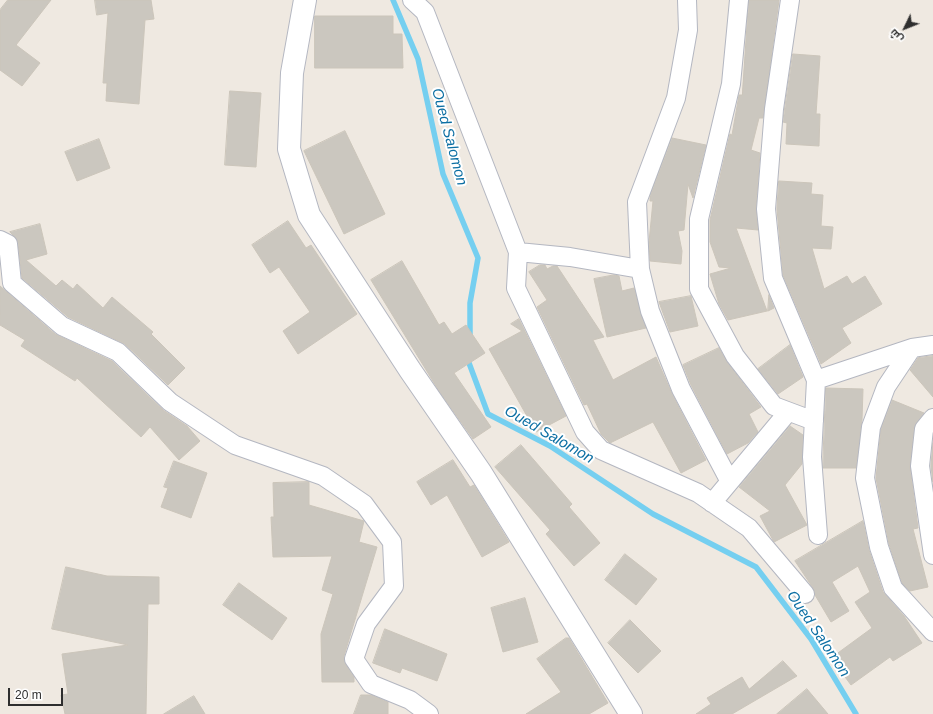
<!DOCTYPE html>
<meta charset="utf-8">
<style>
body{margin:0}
#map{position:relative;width:933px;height:714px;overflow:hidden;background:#efe9e1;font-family:Arial,Cairo,sans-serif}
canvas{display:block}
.north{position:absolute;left:885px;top:8px;width:40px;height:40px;-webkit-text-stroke:3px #fff;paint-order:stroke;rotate:227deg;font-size:11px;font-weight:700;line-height:16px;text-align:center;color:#2e2e2e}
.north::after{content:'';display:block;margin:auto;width:14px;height:18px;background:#2e2e2e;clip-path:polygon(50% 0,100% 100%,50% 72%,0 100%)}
.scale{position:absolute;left:8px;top:688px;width:55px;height:18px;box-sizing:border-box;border:2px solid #2e2e2e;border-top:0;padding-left:5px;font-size:12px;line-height:14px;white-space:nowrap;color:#2e2e2e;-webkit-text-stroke:3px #fff;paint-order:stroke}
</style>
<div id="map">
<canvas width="933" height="714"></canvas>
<div class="north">ش</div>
<div class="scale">20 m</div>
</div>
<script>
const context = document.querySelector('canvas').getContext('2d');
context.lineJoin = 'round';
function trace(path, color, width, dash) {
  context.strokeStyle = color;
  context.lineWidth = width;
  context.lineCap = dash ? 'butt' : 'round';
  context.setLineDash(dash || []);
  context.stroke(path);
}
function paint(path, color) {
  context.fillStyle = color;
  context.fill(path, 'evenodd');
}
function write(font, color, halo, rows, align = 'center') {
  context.font = font + ' Arial,sans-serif';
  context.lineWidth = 4;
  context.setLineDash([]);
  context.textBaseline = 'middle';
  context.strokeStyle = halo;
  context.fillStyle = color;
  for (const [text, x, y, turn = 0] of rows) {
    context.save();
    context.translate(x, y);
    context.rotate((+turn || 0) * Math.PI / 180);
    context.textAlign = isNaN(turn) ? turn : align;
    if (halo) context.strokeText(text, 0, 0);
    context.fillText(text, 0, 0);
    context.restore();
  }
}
const stream = new Path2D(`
 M393 0 418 59 443 174 478 258 470 303V338
 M469 357V363L488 414 550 446 653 514 756 567 811 639 856 714`);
const building = new Path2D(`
 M8 0H51L16 45 40 63 22 86 0 70V10Z
 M95 0H151L154 19 145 20 139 104 106 101 107 83H103L108 13 97 15Z
 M749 0H779L763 118H759L751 150 760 153 756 208 758 230 736 228 767 311 728 320 719 304 710 274 731 268 719 267 710 242V220L730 134 732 135 739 95H742Z
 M315 16H393V34H402L403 68H315Z
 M793 54 820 56 816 114H820L819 146 786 144 787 123 783 122Z
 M230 91 261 93 256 167 225 165Z
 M345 131 385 214 344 234 304 151Z
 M672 138 706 145 693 198 688 184 684 230 678 231 682 251 681 264 650 261 649 242 653 201H650V196Z
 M99 139 110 168 77 181 65 152Z
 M779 181 812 183 811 194 823 195 821 226 833 227 831 249 812 248 824 289 847 276 852 284 865 276 882 304 842 328 851 343 821 364 783 275 777 209Z
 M288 221 306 248 311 245 357 314 298 354 283 331 310 312 279 267 270 273 252 245Z
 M40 224 47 254 26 260 56 286 62 280 73 289 77 284 103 308 112 297 153 332 151 334 185 368 168 385 125 344 68 317 22 278 18 243 16 238 10 232Z
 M402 261 439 325 444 322 452 334 466 325 485 353 454 373 491 427 473 439 439 391 371 280Z
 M540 265H545L547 269 553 266H557L604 337 593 340 613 380 656 357 672 394 706 460 681 473 653 422 610 443 601 434 587 404 584 405 537 307 547 300 529 272Z
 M614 275 619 276 622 291 634 288 646 328 607 337 594 279Z
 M0 286 55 334 112 361 163 410 187 426 200 441 179 460 150 427 141 437 77 378 75 381 21 346 25 340 0 325Z
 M769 295 774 308 768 311Z
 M691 296 698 326 670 332 659 302Z
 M519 319 566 416 536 432 489 349 522 331 511 324Z
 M790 345 803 377 778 394 758 369Z
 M719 348 727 362 761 407 749 414 758 432 748 443 727 454 691 385 683 365Z
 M933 356V397L910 370 918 358Z
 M826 388 863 389 862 420 856 468H823Z
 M892 400 924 413 914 428 910 467 918 528 913 529 928 587 910 591 902 583 889 544 876 478 881 429Z
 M790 426 803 435 802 464 785 485 807 525 774 542 760 516 770 511 739 487Z
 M933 443V482L931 466Z
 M521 445 572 504 569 507 600 543 574 566 546 534 550 530 495 467Z
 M453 460 470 487 474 485 509 542 482 557 447 495 431 505 417 482Z
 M174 461 207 473 191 518 161 507 168 488 164 487Z
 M309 482V505L364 521 359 542 377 547 344 656V661L354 677V682H322L321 634 333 594 322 590 332 556 273 557 271 517H274L273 483Z
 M863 521 869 550 883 592 904 616 922 643 893 661 890 657 851 685 831 658 872 628 855 602 870 592 858 566 832 582 849 611 831 622 815 595 813 588 795 561Z
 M625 554 657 579 636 605 605 580Z
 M66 567 107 576 159 577V604H148L146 714H65L61 695 68 694 62 654 128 645 52 629Z
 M239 583 287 618 272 640 223 605Z
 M525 598 538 642 503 652 491 608Z
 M630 620 661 651 638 673 608 643Z
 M385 629 447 654 437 681 402 668 400 673 373 663Z
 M566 638H569L608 703 589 714H526L561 692 537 659Z
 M783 661 797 676 732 714H696L711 704 707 698 742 677 749 689Z
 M807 689 828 714H777Z
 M361 695H371L388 702V714H354Z
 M194 696 205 714H164Z`);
const street = new Path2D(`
 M412 0 425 12 518 252
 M687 0 688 30 676 98 637 202 640 269 650 311 681 389 729 480
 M739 0 731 84 699 219V289L735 356 774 406 814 421
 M790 0 774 109 766 209 773 278 816 380 812 457 818 535
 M0 240 8 244 12 283 62 326 118 352 170 402 235 445 323 476 364 504 392 542 394 586 366 624 354 659 371 684 410 700 429 714
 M640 269 570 257 518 252 516 288 585 432 601 450 698 493 749 528 805 594
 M912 348 886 387 871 427 865 478 879 547 893 588 933 632
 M816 380 912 348 933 345
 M933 418 924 429 920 466 933 555
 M712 503 788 412`);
const secondary = new Path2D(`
 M305 0 292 73 289 149 309 215 410 370 481 473 631 714`);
const waterNames = [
 ["Oued Salomon",449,137,75],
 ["Oued Salomon",549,435,30],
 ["Oued Salomon",818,634,56]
];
trace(stream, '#75cff0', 5.5);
paint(building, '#cbc7bf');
trace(building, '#cbc5ba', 1);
trace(street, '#b4b7c1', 20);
trace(secondary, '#b4b7c1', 24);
trace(street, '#fff', 18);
trace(secondary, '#fff', 22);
write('italic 15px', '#0d6fa3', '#fff', waterNames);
</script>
